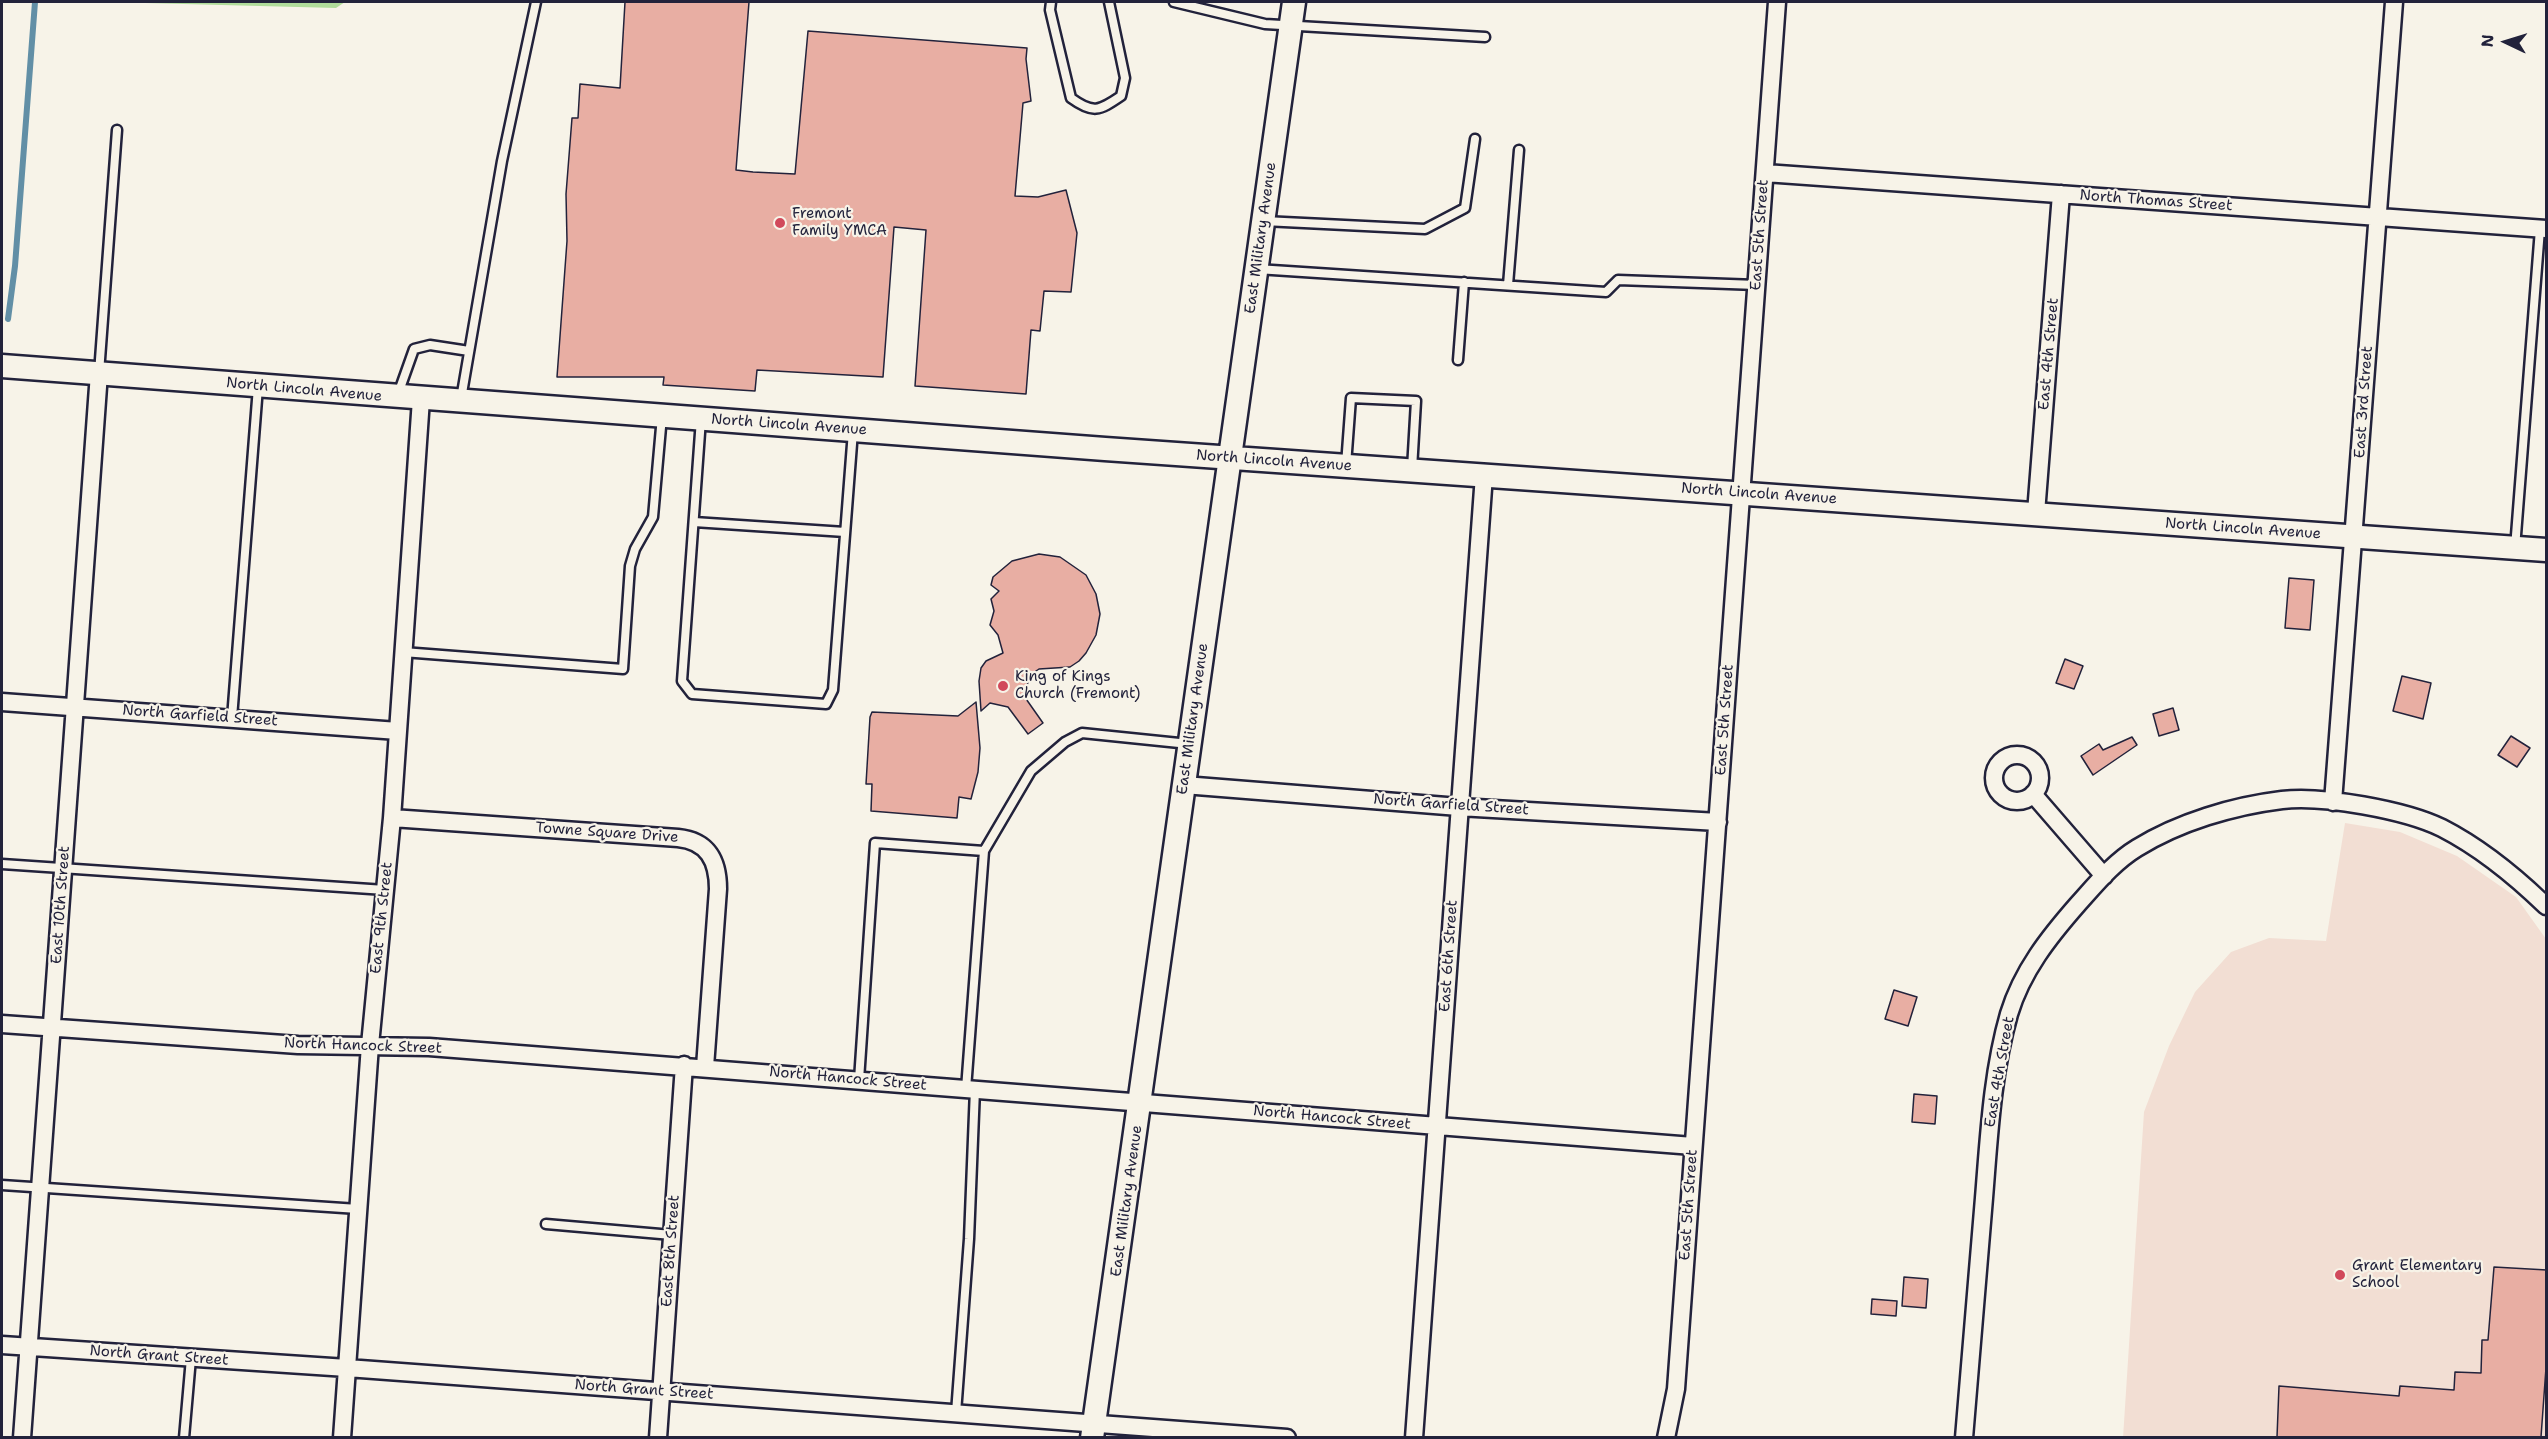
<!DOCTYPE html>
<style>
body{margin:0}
#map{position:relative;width:2548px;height:1439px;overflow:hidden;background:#f7f3e8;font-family:"Shantell Sans",sans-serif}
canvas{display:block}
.frame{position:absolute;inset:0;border:3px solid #22223b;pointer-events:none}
.north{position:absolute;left:2476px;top:12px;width:60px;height:60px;-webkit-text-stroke:4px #f7f3e8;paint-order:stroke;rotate:274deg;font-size:16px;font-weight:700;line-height:24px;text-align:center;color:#22223b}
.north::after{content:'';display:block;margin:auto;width:21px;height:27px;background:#22223b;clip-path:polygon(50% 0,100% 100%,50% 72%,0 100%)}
</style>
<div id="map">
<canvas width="2548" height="1439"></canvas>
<div class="frame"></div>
<div class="north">N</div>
</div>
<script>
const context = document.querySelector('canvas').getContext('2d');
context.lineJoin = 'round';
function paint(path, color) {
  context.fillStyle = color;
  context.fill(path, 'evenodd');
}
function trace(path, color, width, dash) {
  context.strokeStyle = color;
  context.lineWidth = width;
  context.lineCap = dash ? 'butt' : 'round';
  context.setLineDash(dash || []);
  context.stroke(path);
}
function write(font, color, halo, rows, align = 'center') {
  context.font = font + ' "Shantell Sans",sans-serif';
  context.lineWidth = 4.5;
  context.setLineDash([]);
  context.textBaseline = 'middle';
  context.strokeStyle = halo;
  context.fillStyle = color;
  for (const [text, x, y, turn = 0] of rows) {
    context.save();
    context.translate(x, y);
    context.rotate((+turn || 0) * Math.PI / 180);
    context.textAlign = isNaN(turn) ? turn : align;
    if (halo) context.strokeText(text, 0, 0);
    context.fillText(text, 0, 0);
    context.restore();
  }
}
const built = new Path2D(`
 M2345 823 2400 832 2457 856 2516 897 2546 939V1437L2123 1438 2144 1112 2169 1046 2195 992 2231 952 2269 938 2326 941Z`);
const green = new Path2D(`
 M107 2H345L336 8Z`);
const stream = new Path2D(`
 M8 319 15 266 35 2`);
const building = new Path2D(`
 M625 2H749L736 170 753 172 795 174 808 31 1027 48 1026 59 1031 101 1023 103 1015 196 1038 197 1066 190 1077 233 1071 292 1044 291 1040 331 1031 330 1026 394 915 386 926 230 894 227 883 377 757 370 755 391 663 385 664 377H557L567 241 566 194 572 118H578L580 84 620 88Z
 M1039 554 1060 557 1086 575 1096 594 1100 614 1096 635 1086 653 1079 661 1070 667 1039 669 1030 675 1024 696 1043 723 1028 734 1008 707 990 703 981 711 979 681 981 668 986 661 1003 653 998 635 990 625 994 611 991 599 999 591 991 585 993 577 1012 561Z
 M2289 578 2314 580 2310 630 2285 628Z
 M2065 659 2083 666 2074 689 2056 683Z
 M2402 676 2431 683 2423 719 2393 711Z
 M976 702 980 748 978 772 971 799 959 797 957 818 871 811 872 784H866L870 717 872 712 958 716Z
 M2173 708 2179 730 2159 736 2153 714Z
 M2511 736 2530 748 2517 767 2498 755Z
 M2132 737 2137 745 2093 775 2081 756 2099 744 2103 750Z
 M1894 990 1917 997 1908 1026 1885 1019Z
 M1914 1094 1937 1096 1935 1124 1912 1122Z
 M2494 1267 2547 1270V1354L2541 1437H2277L2279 1386 2399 1396 2400 1386 2454 1390 2455 1372 2481 1373 2482 1340H2488Z
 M1904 1277 1928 1279 1926 1308 1902 1306Z
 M1872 1299 1897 1301 1896 1316 1871 1314Z`);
const lane = new Path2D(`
 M1051 2 1050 10 1071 98C1093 114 1099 111 1121 96L1125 78 1109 2
 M1174 2 1265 24 1485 37
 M1264 221 1425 229 1465 208 1475 139
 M1257 269 1606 292 1618 280 1757 285
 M1508 285 1519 150
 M1458 360 1464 282
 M99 373 117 130
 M398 394 414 349 430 345 469 351
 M461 399 502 161 536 2
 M701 419 682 681 692 694 826 704 833 690 853 431
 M1346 465 1351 398 1416 401 1412 469
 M694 522 845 532
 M2515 548 2540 229
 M403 652 623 669 630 566 635 549 653 517 662 416
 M232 718 258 387
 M2 864 385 890
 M859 1080 875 843 984 851
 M966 1089 984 851 1031 771 1065 742 1082 733 1189 744
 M2 1185 358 1209
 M546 1224 672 1235
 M956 1413 969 1239 975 1089
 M184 1438 191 1358`);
const street = new Path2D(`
 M1765 173 2546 229
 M2036 513 2061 194
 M2 702 398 731
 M1994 778a23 23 0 1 1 46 0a23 23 0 1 1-46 0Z
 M1184 785 1459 807 1718 822
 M2033 794 2104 876
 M2333 802 2394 2
 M392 818 678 838C708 841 718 861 718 889L705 1067
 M2 1024 298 1045 429 1047 1693 1146
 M2 1345 347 1368 1287 1438
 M22 1438 99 373
 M342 1438 370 1045 392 818 421 399
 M658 1438 684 1065
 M1414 1438 1484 475
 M1666 1438 1676 1389 1777 2
 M1964 1438C1971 1358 1977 1278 1984 1198 1989 1137 1992 1073 2009 1014 2022 971 2049 937 2078 904 2096 884 2114 862 2137 848 2179 822 2233 806 2282 800 2322 795 2405 810 2442 828 2481 848 2515 876 2546 906`);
const secondary = new Path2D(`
 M2 366 1105 449 2546 550
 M1092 1438 1294 2`);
const markers = [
 [780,223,6,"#d1495b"],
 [1003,686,6,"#d1495b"],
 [2340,1275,6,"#d1495b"]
];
const streetNames = [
 ["North Thomas Street",2156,201,4],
 ["East 5th Street",1760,235,-86],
 ["East Military Avenue",1261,238,-82],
 ["East 4th Street",2049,354,-85],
 ["North Lincoln Avenue",304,390,5],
 ["East 3rd Street",2364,402,-86],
 ["North Lincoln Avenue",789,425,4],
 ["North Lincoln Avenue",1274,461,4],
 ["North Lincoln Avenue",1759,494,4],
 ["North Lincoln Avenue",2243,529,4],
 ["North Garfield Street",200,716,4],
 ["East Military Avenue",1193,719,-82],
 ["East 5th Street",1725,720,-86],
 ["North Garfield Street",1451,805,4],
 ["Towne Square Drive",607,833,4],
 ["East 10th Street",61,905,-86],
 ["East 9th Street",382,918,-84],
 ["East 6th Street",1449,956,-86],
 ["North Hancock Street",363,1046,2],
 ["East 4th Street",2000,1072,-80],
 ["North Hancock Street",848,1079,5],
 ["North Hancock Street",1332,1118,5],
 ["East Military Avenue",1127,1201,-82],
 ["East 5th Street",1689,1205,-86],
 ["East 8th Street",671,1251,-86],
 ["North Grant Street",159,1356,4],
 ["North Grant Street",644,1390,4]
];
const poiNames = [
 ["Fremont",792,214],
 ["Family YMCA",792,231],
 ["King of Kings",1015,677],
 ["Church (Fremont)",1015,694],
 ["Grant Elementary",2352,1266],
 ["School",2352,1283]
];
paint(built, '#f2ded3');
paint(green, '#b0dc9a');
trace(stream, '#628fa6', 6);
paint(building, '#e8aea3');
trace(building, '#22223b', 1.5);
trace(lane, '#22223b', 13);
trace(street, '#22223b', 21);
trace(secondary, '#22223b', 27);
trace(lane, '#f7f3e8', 8);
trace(street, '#f7f3e8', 16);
trace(secondary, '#f7f3e8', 22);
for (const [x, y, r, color] of markers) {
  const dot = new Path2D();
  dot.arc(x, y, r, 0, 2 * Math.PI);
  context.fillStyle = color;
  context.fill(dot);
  trace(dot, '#f7f3e8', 2);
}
write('15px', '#22223b', '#f7f3e8', streetNames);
write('15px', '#22223b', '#f7f3e8', poiNames, 'left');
</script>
